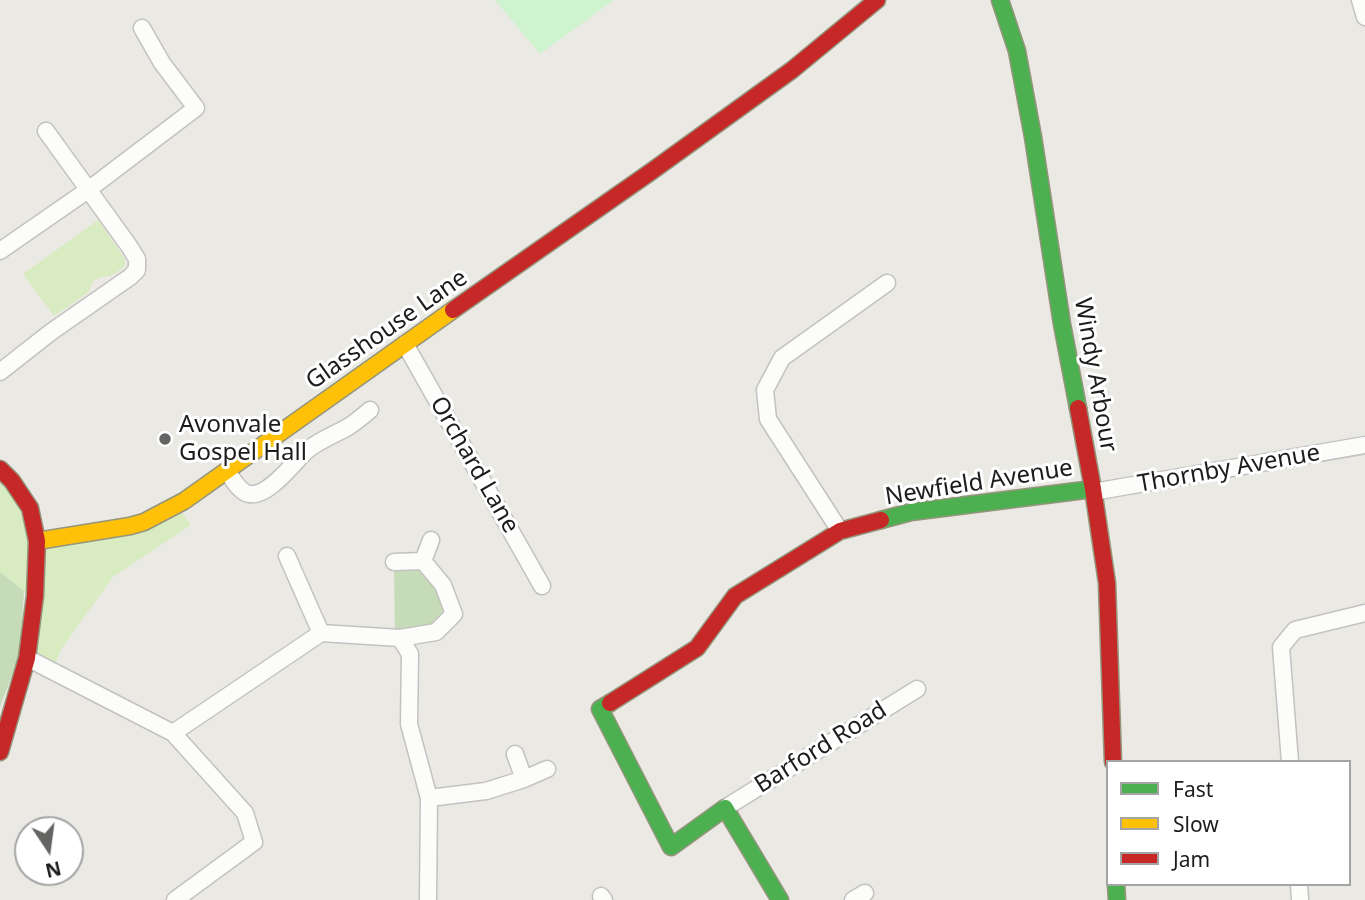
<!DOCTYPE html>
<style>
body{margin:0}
#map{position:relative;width:1365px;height:900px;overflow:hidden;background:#ebe9e4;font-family:"Noto Sans",sans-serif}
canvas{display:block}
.legend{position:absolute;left:1106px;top:760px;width:245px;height:126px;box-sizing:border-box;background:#fff;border:2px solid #a4a4a4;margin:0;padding:9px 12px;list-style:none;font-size:21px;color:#1c1c1c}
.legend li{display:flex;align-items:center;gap:14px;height:35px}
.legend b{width:35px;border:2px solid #a4a4a4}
.north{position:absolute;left:14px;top:816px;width:70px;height:70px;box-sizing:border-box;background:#fff;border:2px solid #a4a4a4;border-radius:50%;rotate:167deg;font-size:19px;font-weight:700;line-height:28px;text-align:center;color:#1c1c1c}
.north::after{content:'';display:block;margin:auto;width:24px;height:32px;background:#646462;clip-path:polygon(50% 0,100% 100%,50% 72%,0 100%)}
</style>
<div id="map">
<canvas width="1365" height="900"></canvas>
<ul class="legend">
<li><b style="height:9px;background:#4caf50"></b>Fast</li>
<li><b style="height:9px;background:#ffc107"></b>Slow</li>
<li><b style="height:9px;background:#c62828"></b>Jam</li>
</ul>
<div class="north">N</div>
</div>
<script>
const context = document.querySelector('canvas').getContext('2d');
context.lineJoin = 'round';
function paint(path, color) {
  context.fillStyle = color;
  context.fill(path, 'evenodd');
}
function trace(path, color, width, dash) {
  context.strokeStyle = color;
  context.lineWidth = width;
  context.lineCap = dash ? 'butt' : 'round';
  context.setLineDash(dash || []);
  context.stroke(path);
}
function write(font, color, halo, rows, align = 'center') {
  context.font = font + ' "Noto Sans",sans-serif';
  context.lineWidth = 6;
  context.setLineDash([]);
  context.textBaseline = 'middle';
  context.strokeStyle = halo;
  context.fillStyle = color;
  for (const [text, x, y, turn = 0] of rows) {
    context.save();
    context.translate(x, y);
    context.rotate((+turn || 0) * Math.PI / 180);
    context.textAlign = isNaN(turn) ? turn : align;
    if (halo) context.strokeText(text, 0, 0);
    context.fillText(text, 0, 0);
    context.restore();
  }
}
const grass = new Path2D(`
 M98 220 125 259V266L113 275 98 278 92 283 89 292 54 316 23 274Z
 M0 480 19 506 26 529 30 592 24 591 0 572Z
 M177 506 191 525 113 577 62 648 52 671 27 658 37 541Z`);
const forest = new Path2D(`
 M423 561 454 614 436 632 395 638 394 562Z
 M0 572 24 591 20 654 0 707Z`);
const park = new Path2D(`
 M495 0H614L540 54Z`);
const street = new Path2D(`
 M1360 0 1365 17
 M0 251 88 190 196 108 162 63 142 28
 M405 344 542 586
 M0 372 51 332 130 277 137 270V259L129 246 46 131
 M227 471C232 478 239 492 249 494 267 498 293 464 305 452 317 441 334 435 348 427 356 422 363 416 370 410
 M1093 492 1365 445
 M840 531 768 419 765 390 782 358 887 283
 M287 556 321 633
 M423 561 431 540
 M394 562 423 561 443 585 454 614 436 632 400 638
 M27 658 173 733 245 813 254 842 175 900
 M173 733 321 633 400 638 410 654 409 724 429 798 428 899
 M515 754 524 779
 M1290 762 1281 647 1295 630 1365 613
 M429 798 486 791 524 779 547 769
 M725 808 917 689
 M1299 884 1300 900
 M601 896 604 900
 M853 900 865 893`);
const fast = new Path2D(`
 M1000 0 1017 51 1033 137 1062 324 1078 408
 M881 520 911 512 1093 489
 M610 703 600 709 671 847 725 808 780 900
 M1116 884 1117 900`);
const slow = new Path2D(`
 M37 541 130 526 144 522 184 501 453 310`);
const jam = new Path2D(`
 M453 310 652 171 792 70 877 0
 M1078 408 1093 489 1107 583 1113 762
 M0 469 12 481 30 508 37 541 35 596 27 658 0 752
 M610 703 697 648 735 596 840 531 881 520`);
const markers = [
 [165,439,7,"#646462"]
];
const streetNames = [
 ["Glasshouse Lane",387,330,-35],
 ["Windy Arbour",1095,375,80],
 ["Orchard Lane",474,465,60],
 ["Thornby Avenue",1229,469,-10],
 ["Newfield Avenue",979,483,-9],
 ["Barford Road",821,748,-32]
];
const poiNames = [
 ["Avonvale",179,425],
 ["Gospel Hall",179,453]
];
paint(grass, '#d9ebc0');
paint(forest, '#c6dbb7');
paint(park, '#d0f3cf');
trace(street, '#c3c2c0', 19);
trace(fast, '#94957c', 19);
trace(slow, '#94957c', 19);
trace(jam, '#94957c', 19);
trace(street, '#fcfcfb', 16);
trace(fast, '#4caf50', 16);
trace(slow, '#ffc107', 16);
trace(jam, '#c62828', 16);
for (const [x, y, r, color] of markers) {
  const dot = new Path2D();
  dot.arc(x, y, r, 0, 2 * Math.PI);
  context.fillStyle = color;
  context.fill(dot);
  trace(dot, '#fff', 2.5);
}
write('24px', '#1c1c1c', '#fff', streetNames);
write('24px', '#1c1c1c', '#fff', poiNames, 'left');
</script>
